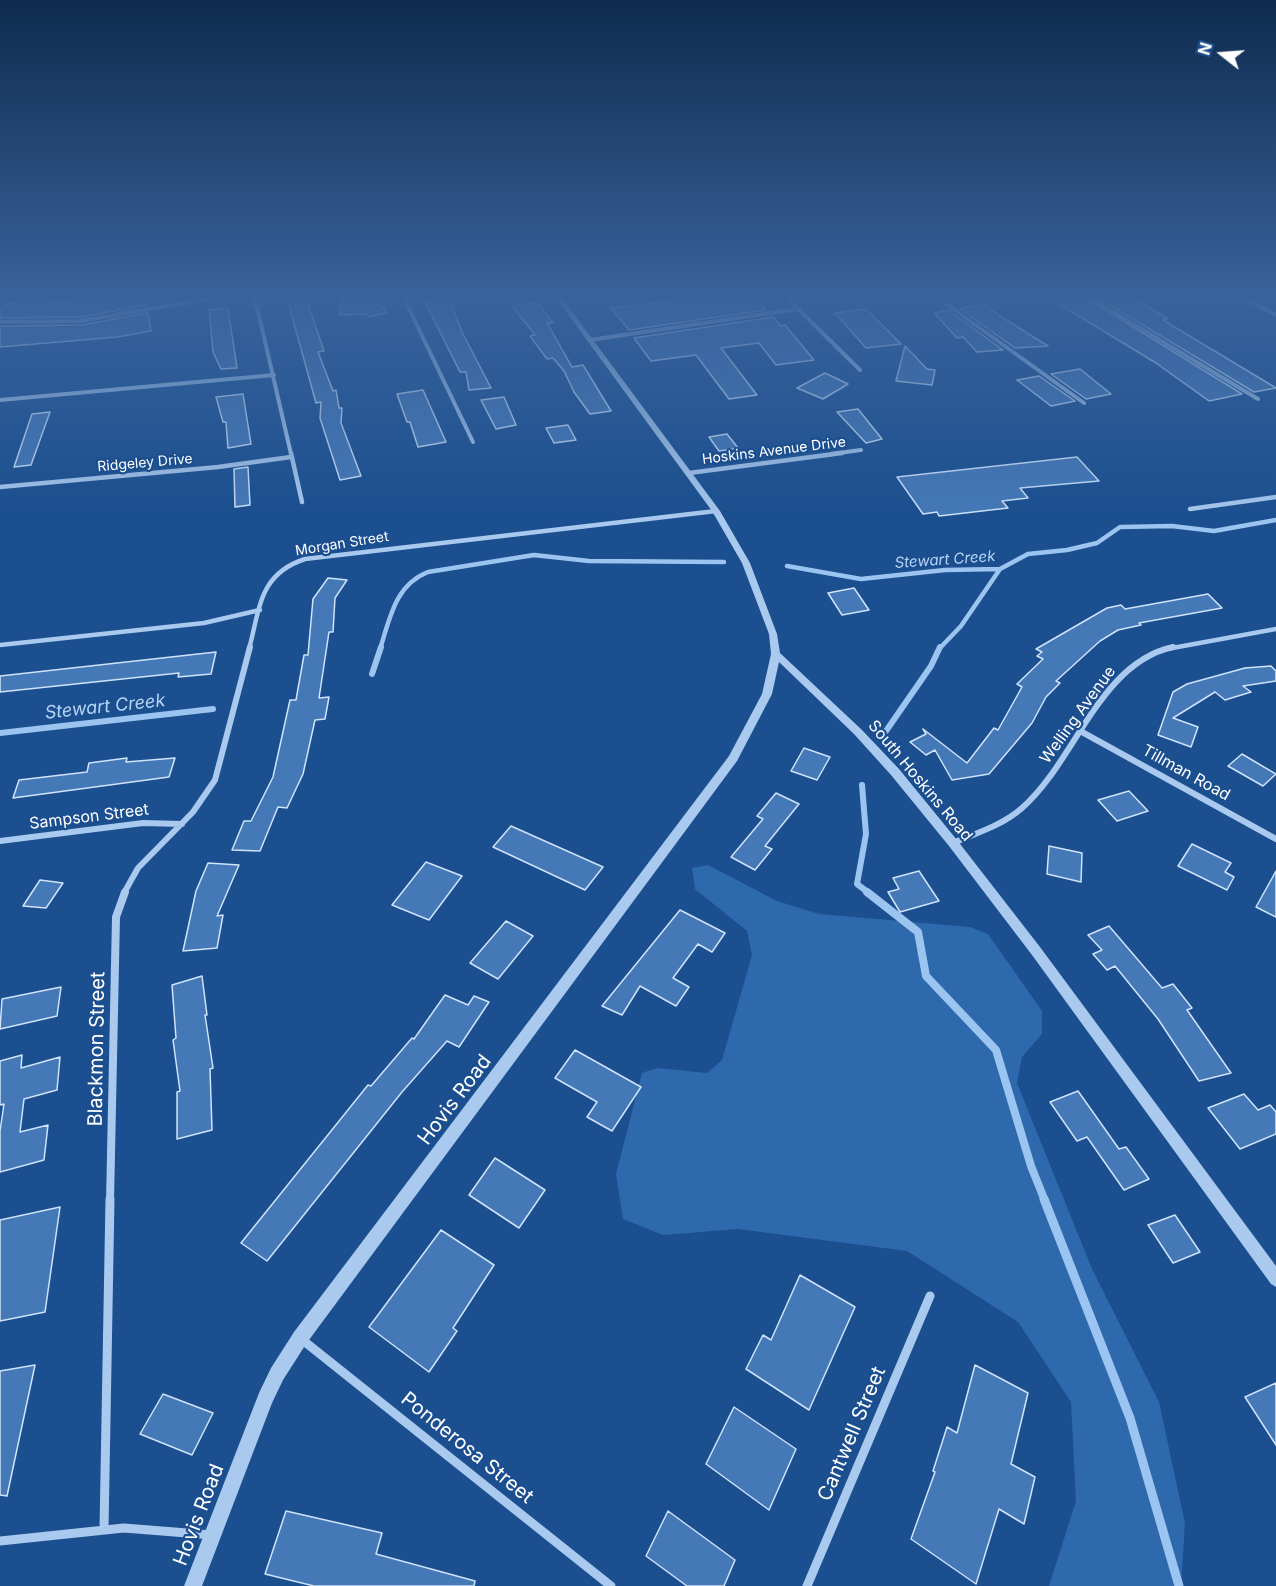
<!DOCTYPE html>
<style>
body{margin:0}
#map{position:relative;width:1276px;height:1586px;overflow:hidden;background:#1b4f8f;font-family:Inter,sans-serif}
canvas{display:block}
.north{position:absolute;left:1192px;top:24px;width:60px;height:60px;-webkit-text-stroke:4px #1b4f8f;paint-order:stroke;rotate:287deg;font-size:16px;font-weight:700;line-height:24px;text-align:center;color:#fff}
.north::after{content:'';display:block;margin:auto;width:21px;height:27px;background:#fff;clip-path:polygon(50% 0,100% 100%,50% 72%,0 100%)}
</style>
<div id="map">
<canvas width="1276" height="1586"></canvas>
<div class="north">N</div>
</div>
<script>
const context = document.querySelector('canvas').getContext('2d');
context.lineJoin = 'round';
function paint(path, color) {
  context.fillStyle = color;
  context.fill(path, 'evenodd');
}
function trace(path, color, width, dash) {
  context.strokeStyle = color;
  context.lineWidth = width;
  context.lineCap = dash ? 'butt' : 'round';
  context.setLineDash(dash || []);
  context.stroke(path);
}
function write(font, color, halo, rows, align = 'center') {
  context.font = font + ' Inter,sans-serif';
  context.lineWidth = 4.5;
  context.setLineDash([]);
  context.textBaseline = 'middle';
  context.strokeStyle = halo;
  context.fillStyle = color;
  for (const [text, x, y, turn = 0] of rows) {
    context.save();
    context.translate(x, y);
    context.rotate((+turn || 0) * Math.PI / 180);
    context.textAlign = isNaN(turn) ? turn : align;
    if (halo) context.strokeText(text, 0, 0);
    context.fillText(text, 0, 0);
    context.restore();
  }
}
const green = new Path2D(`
 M708 865 777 901 819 914 970 927 988 934 1042 1011V1034L1022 1057 1017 1083 1092 1269 1159 1402 1185 1523 1181 1586H1049L1076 1501 1071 1402 1018 1322 907 1251 738 1229 663 1235 623 1219 616 1174 642 1073 657 1068 707 1073 722 1060 752 955 747 931 695 889 692 868Z`);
const streamFar3 = new Path2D(`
 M787 566 861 579 945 570 1000 569
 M380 649C390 618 395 585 428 572L534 555 589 561 724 562
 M939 649 961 626 1000 569 1028 554 1067 550 1097 543 1120 527 1172 526 1214 531 1276 520`);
const streamFar2 = new Path2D(`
 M372 674 381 647
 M886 731 931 666 940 647
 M0 733 213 709
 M862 785 866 834 857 884 869 893`);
const streamFar1 = new Path2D(`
 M867 892 918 932 926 976 996 1050 1031 1166 1045 1201`);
const stream = new Path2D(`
 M1044 1199 1130 1418 1179 1586`);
const building = new Path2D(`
 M104 298H145L147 305 81 317 0 318V310L10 303 45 306 55 302Z
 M287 298H306L324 351 318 352 333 391 336 390 339 408H342L341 423 361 476 340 480 320 418 321 402 316 403Z
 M342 298H374L387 313 369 317 367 314 339 315Z
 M449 298 462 332 491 388 469 390 466 372H460L425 302Z
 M694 298H756L766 310 629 330 611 308Z
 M1049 298H1086L1242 394 1209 401 1156 363Z
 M1098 298H1133L1168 319 1163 320 1276 388 1254 392Z
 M537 302 553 323H547L572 367 583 365 611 411 590 414 574 392 564 371 553 358 547 359 530 336 535 335 512 306Z
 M983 304 1008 321 1048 346 1015 348 960 309Z
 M228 308 237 368 221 369 213 352 209 310Z
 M866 309 901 344 866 348 835 313Z
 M948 310 1003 350 977 352 963 337 957 338 934 313Z
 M148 313 151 331 117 337 0 347V326L81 325Z
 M773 317 781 326 785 325 814 360 776 365 759 343 721 348 757 395 729 399 696 355 651 361 634 338Z
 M905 346 927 369 935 370 932 385 896 381Z
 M1080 369 1111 394 1086 399 1051 374Z
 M825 373 848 384 823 399 797 388Z
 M1039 376 1075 401 1051 406 1017 380Z
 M423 390 446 442 418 447 410 422H407L397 394Z
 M243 394 251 444 228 448 226 422H223L216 397Z
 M504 397 516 425 496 429 481 400Z
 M858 409 882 439 866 443 837 412Z
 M50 412 31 465 14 467 32 414Z
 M568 425 576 440 554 443 546 428Z
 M727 434 738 448 719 451 709 437Z
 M1077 457 1099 481 1020 488 1028 498 1002 501 1008 508 939 516 937 512 923 514 897 477Z
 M248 467 250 505 235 507 234 469Z
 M328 578 347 580 335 598 333 632H329L319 698 329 697 325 719 315 720 303 774 287 808 278 807 260 851 232 850 244 821H251L273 777 290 700H296L304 655H308L313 599Z
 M854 588 869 610 842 615 828 593Z
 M1208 594 1222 608 1139 623 1141 625 1118 630 1100 641 1056 681 1060 683 1046 697 1032 723 989 774 952 780 935 750 926 755 910 742 926 734 923 729 967 763 994 728 998 730 1022 687 1017 684 1043 659 1037 656 1042 652 1036 649 1107 608 1121 605 1125 609Z
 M216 652 211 674 178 677 179 673 0 692V676Z
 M1271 666 1276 671V681L1243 686 1251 692 1225 700 1215 692 1173 718 1198 727 1191 747 1158 735 1173 692 1187 684 1245 668Z
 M804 748 830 757 817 780 791 771Z
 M1242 754 1276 774 1263 786 1228 766Z
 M127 758 126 762 175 758 169 777 13 798 19 780 87 772 89 763Z
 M1129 791 1148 811 1117 821 1098 800Z
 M776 793 799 804 765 846 772 849 755 870 731 857 763 819 757 816Z
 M511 826 603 867 585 890 493 847Z
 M1192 844 1231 863 1225 872 1234 877 1227 890 1178 866Z
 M1049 846 1082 853 1081 882 1047 874Z
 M426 862 462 876 429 920 392 905Z
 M208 863 239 865 217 916 223 915 217 948 183 951 196 891Z
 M919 871 939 901 900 912 888 892 899 889 893 878Z
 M1276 871V917L1256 907Z
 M40 880 63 883 46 908 23 906Z
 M680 910 725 933 712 952 698 944 673 978 689 987 676 1006 640 986 622 1015 602 1006Z
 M506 921 533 936 498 979 470 963Z
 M1109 926 1162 988 1173 984 1192 1008 1187 1010 1231 1073 1199 1081 1158 1019 1115 966 1107 970 1093 954 1102 950 1088 935Z
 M202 976 207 1015H205L213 1068 210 1069 212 1130 177 1139V1092L180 1091 173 1040 176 1038 172 985Z
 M61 987 57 1016 0 1029 2 999Z
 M445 995 468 1005 474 996 489 1002 459 1047 447 1041 402 1092 267 1261 241 1243 368 1085 371 1086 412 1038 414 1039Z
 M575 1050 641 1087 612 1131 587 1117 597 1102 555 1078Z
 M22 1055 21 1068 60 1057 57 1090 24 1099 20 1132 48 1125 44 1160 0 1172V1131L4 1104 0 1105V1061Z
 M1078 1091 1119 1149 1126 1147 1149 1179 1124 1190 1087 1137 1077 1141 1050 1102Z
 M1244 1094 1258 1110 1270 1105 1276 1112V1134L1240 1149 1208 1108Z
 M495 1158 545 1190 519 1228 469 1195Z
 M60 1207 45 1312 0 1321V1220Z
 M1175 1215 1200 1252 1173 1263 1148 1225Z
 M441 1230 494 1265 453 1328 457 1331 429 1372 369 1327Z
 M800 1275 855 1307 809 1410 746 1369 763 1335 771 1340Z
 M35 1365 7 1496 0 1495V1371Z
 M975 1365 1028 1393 1011 1464 1035 1477 1024 1524 999 1509 976 1584 911 1539 935 1472 933 1471 947 1427 957 1433Z
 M1276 1383V1445L1245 1397Z
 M163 1394 213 1413 192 1455 140 1434Z
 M734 1407 796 1449 769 1510 706 1464Z
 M286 1511 382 1533 376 1554 475 1581 474 1586H314L265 1574Z
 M668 1511 735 1560 724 1586H687L646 1556Z`);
const minorFar4 = new Path2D(`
 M255 298 291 454
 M404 298 473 442
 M787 298 860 370
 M938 298 1084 403
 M1090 298 1258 399
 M1244 298 1276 315
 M0 322 81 321 212 298
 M590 340 798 309
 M0 400 274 375
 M831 454 861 450`);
const minorFar3 = new Path2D(`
 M291 453 302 502
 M689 473 842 453
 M0 487 218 467 291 457
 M1190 509 1276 497
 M0 645 204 623 260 610
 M249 649C260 608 259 574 305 559L716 511
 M1167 649 1276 629`);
const minorFar2 = new Path2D(`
 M1082 732 1276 839
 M0 841 143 823 182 824
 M953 843C977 833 1003 825 1022 808 1075 762 1099 663 1173 647
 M124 893 138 868 193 812 215 780 250 647`);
const minorFar1 = new Path2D(`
 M110 1201 116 917 125 892`);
const minor = new Path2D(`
 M300 1338 611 1586
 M104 1529 110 1199
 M0 1541 124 1528 212 1535
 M807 1586 930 1296`);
const tertiary = new Path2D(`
 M556 298H562L720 511 750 563 777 634 780 653 862 730 899 769 957 840 1040 947 1276 1266V1287L1271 1284 1032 955 949 846 891 775 854 734 779 662 772 694 737 761 306 1344 283 1380 272 1403 202 1586H184L259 1393 271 1368 294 1332 729 756 762 694 771 654 769 634 742 563 712 511Z`);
const farStreetnames = [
 ["Hoskins Avenue Drive",774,451,-7],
 ["Ridgeley Drive",145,463,-5],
 ["Morgan Street",342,544,-9]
];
const farWaternames = [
 ["Stewart Creek",945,560,-4]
];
const streetNames = [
 ["Welling Avenue",1078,715,-54],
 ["Tillman Road",1186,773,29],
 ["South Hoskins Road",920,781,50],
 ["Sampson Street",89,817,-7]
];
const waterNames = [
 ["Stewart Creek",105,707,-6]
];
const nearStreetnames = [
 ["Blackmon Street",97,1049,-89],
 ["Hovis Road",455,1100,-53],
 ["Cantwell Street",852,1434,-67],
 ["Ponderosa Street",467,1448,39],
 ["Hovis Road",199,1515,-69]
];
paint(green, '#2e69ad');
trace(streamFar3, '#9cc4f0', 4.5);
trace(streamFar2, '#9cc4f0', 6);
trace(streamFar1, '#9cc4f0', 8);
trace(stream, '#9cc4f0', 9);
paint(building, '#4478b7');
trace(building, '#cfe3fa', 1.5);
trace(minorFar4, '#a9c9ee', 4);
trace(minorFar3, '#a9c9ee', 4.5);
trace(minorFar2, '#a9c9ee', 6);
trace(minorFar1, '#a9c9ee', 8);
trace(minor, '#a9c9ee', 9);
paint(tertiary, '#a9c9ee');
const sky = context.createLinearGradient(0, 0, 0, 520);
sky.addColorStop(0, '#0f2b4f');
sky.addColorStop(0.57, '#39639b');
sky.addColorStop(1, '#39639b00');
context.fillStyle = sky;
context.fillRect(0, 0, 1276, 520);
write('14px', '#fff', '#1b4f8f', farStreetnames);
write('italic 15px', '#b5d3f5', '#1b4f8f', farWaternames);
write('16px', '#fff', '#1b4f8f', streetNames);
write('italic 18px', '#b5d3f5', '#1b4f8f', waterNames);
write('20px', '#fff', '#1b4f8f', nearStreetnames);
</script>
